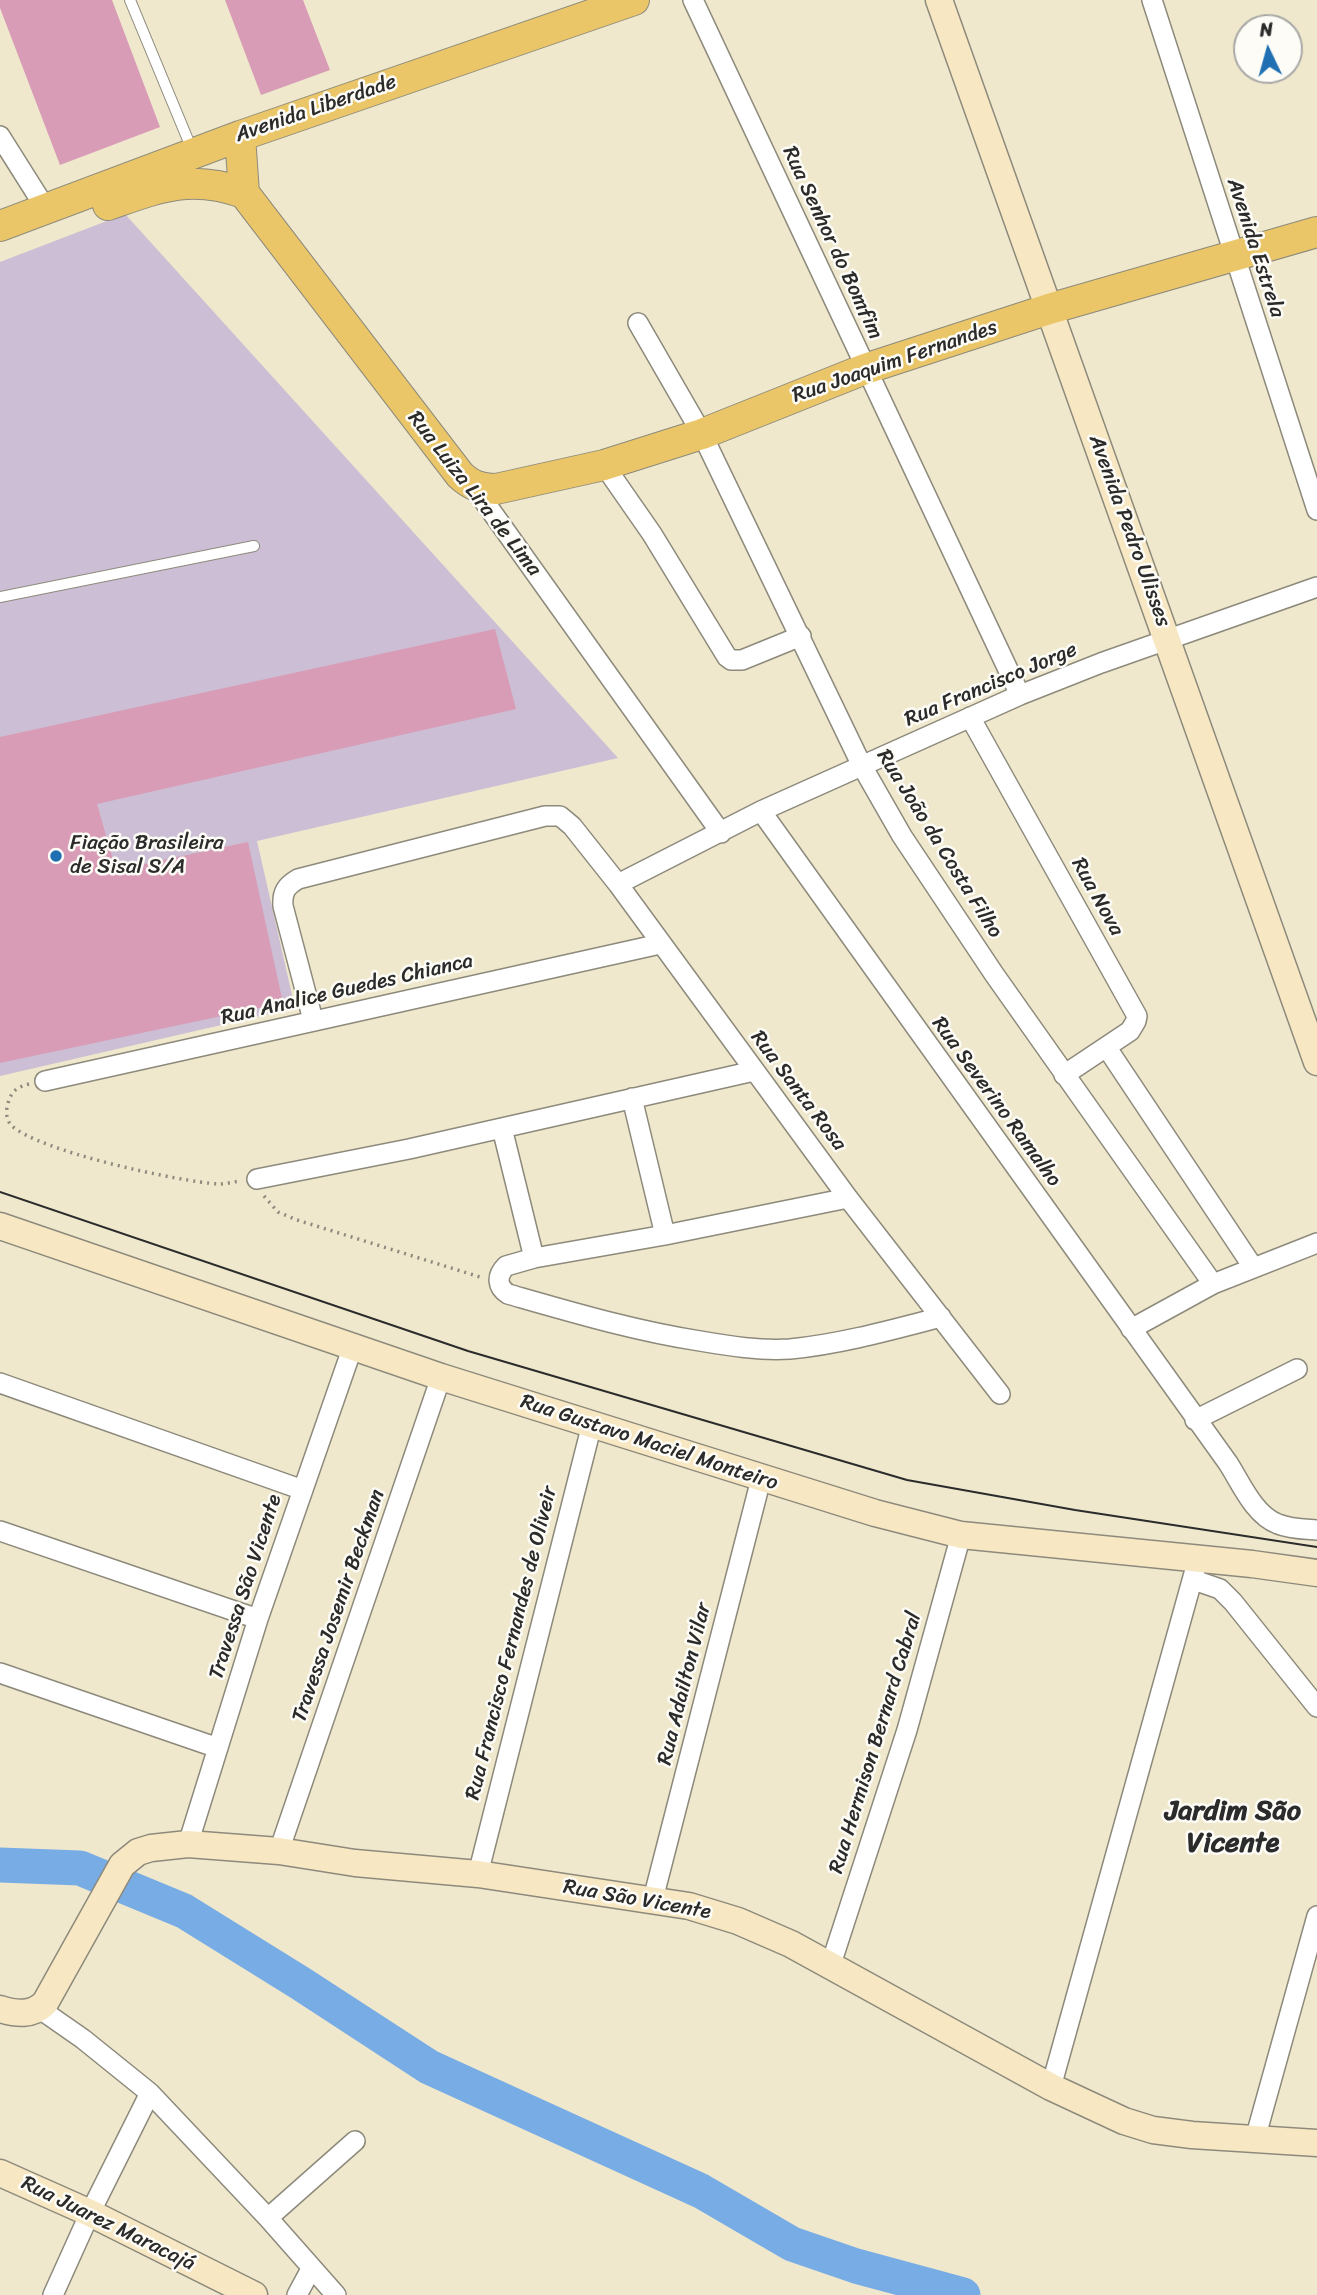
<!DOCTYPE html>
<meta charset="utf-8">
<style>
body{margin:0}
#map{position:relative;width:1317px;height:2295px;overflow:hidden;background:#efe8cd;font-family:Sriracha,sans-serif}
canvas{display:block}
.north{position:absolute;left:1233px;top:14px;width:70px;height:70px;box-sizing:border-box;background:#fdfcf7;border:2px solid #a9a8a5;border-radius:50%;rotate:355deg;font-size:19px;font-weight:700;line-height:28px;text-align:center;color:#2b2b2b}
.north::after{content:'';display:block;margin:auto;width:24px;height:32px;background:#1f6fb2;clip-path:polygon(50% 0,100% 100%,50% 72%,0 100%)}
</style>
<div id="map">
<canvas width="1317" height="2295"></canvas>
<div class="north">N</div>
</div>
<script>
const context = document.querySelector('canvas').getContext('2d');
context.lineJoin = 'round';
function paint(path, color) {
  context.fillStyle = color;
  context.fill(path, 'evenodd');
}
function trace(path, color, width, dash) {
  context.strokeStyle = color;
  context.lineWidth = width;
  context.lineCap = dash ? 'butt' : 'round';
  context.setLineDash(dash || []);
  context.stroke(path);
}
function write(font, color, halo, rows, align = 'center') {
  context.font = font + ' Sriracha,sans-serif';
  context.lineWidth = 5;
  context.setLineDash([]);
  context.textBaseline = 'middle';
  context.strokeStyle = halo;
  context.fillStyle = color;
  for (const [text, x, y, turn = 0] of rows) {
    context.save();
    context.translate(x, y);
    context.rotate((+turn || 0) * Math.PI / 180);
    context.textAlign = isNaN(turn) ? turn : align;
    if (halo) context.strokeText(text, 0, 0);
    context.fillText(text, 0, 0);
    context.restore();
  }
}
const industrial = new Path2D(`
 M125 214 618 758 257 841 295 1008 0 1076V262Z`);
const river = new Path2D(`
 M0 1865 80 1868 184 1911 300 1983 429 2067 701 2191 792 2244 856 2266 963 2295`);
const building = new Path2D(`
 M0 0H112L160 127 60 165 0 8Z
 M225 0H303L330 70 261 95Z
 M495 629 516 709 97 804 116 870 248 842 283 1003 0 1063V737Z`);
const path = new Path2D(`
 M29 1084C19 1087 13 1089 9 1100 6 1108 5 1118 11 1125 37 1151 180 1182 219 1184 226 1184 233 1182 240 1181
 M264 1196 278 1212 297 1220 480 1277`);
const lane = new Path2D(`
 M130 0 193 152
 M0 597 254 546`);
const street = new Path2D(`
 M693 0 1020 695
 M1152 0 1317 510
 M0 136 46 209
 M638 323 702 434 862 766 902 836 994 974 1213 1284
 M604 465 652 534 727 657 731 660H742L801 636
 M474 487 721 833
 M970 717 1137 1016 1136 1021 1130 1031 1064 1075
 M761 811 1228 1463C1241 1483 1254 1515 1278 1524 1290 1529 1304 1529 1317 1530
 M618 884 761 811 1020 695 1101 663 1317 587
 M313 1020 283 906C282 892 286 886 298 879L545 816H560L572 826 618 884 848 1198 1000 1394
 M1107 1048 1253 1267
 M45 1081 660 944
 M632 1098 665 1235
 M502 1128 534 1258
 M257 1179 409 1149 754 1071
 M848 1198 665 1235 534 1258 506 1266C496 1276 497 1287 508 1294 571 1312 635 1331 700 1341 729 1346 760 1351 790 1349 841 1344 891 1330 941 1317
 M1131 1329 1213 1284 1317 1243
 M0 1383 303 1490
 M1195 1420 1297 1369
 M0 1531 258 1619
 M1194 1580 1220 1589 1233 1602 1317 1707
 M0 1673 218 1748
 M188 1844 258 1619 353 1346
 M279 1851 441 1377
 M478 1874 592 1424
 M653 1899 761 1479
 M831 1964 907 1730 961 1535
 M40 2009 83 2039 150 2093 268 2218 336 2295
 M1051 2087 1198 1559
 M1255 2139 1317 1916
 M268 2218 355 2141
 M53 2295 90 2213 150 2093
 M297 2295 311 2269`);
const secondary = new Path2D(`
 M939 0 1317 1062
 M0 1226 441 1377 875 1513 961 1535 1252 1564 1317 1573
 M0 2009C16 2014 32 2016 45 2003L122 1865 138 1852 151 1848 188 1844 279 1851 355 1863 478 1874 689 1906 738 1921 791 1944 1051 2087 1124 2121 1153 2130 1192 2135 1317 2143
 M0 2173 90 2213 254 2295`);
const primary = new Path2D(`
 M240 136 244 193
 M244 193 460 475C472 486 479 488 496 489L604 465 702 434 865 369 1049 309 1317 232
 M108 205C160 187 190 174 244 193
 M0 226 240 136 634 0`);
const tram = new Path2D(`
 M0 1192 468 1351 907 1480 1075 1510 1317 1547`);
const markers = [
 [56,856,7,"#1f6fb2"]
];
const streetNames = [
 ["Avenida Liberdade",316,109,-19],
 ["Rua Senhor do Bomfim",832,243,65],
 ["Avenida Estrela",1255,248,72],
 ["Rua Joaquim Fernandes",895,362,-19],
 ["Rua Luiza Lira de Lima",474,494,52],
 ["Avenida Pedro Ulisses",1129,531,70],
 ["Rua Francisco Jorge",991,685,-23],
 ["Rua João da Costa Filho",939,844,58],
 ["Rua Nova",1097,897,61],
 ["Rua Analice Guedes Chianca",347,990,-13],
 ["Rua Santa Rosa",798,1091,53],
 ["Rua Severino Ramalho",996,1102,54],
 ["Rua Gustavo Maciel Monteiro",649,1443,18],
 ["Travessa São Vicente",246,1587,-72],
 ["Travessa Josemir Beckman",339,1606,-71],
 ["Rua Francisco Fernandes de Oliveir",512,1643,-76],
 ["Rua Adailton Vilar",685,1684,-76],
 ["Rua Hermison Bernard Cabral",876,1743,-73],
 ["Rua São Vicente",637,1900,10],
 ["Rua Juarez Maracajá",108,2224,26]
];
const poiNames = [
 ["Fiação Brasileira",70,844],
 ["de Sisal S/A",70,868]
];
const districtNames = [
 ["Jardim São",1233,1812],
 ["Vicente",1233,1844]
];
paint(industrial, '#ccbed4');
trace(river, '#78ace5', 35);
paint(building, '#d89cb6');
trace(lane, '#8d8a7c', 12);
trace(street, '#8d8a7c', 22);
trace(secondary, '#8d8a7c', 29);
trace(primary, '#8d8a7c', 32);
trace(path, '#8d8a7c', 3.5, [2, 5]);
trace(lane, '#fff', 10);
trace(street, '#fff', 19);
trace(secondary, '#f7e8c3', 26);
trace(primary, '#eac669', 30);
trace(tram, '#2b2b2b', 2);
for (const [x, y, r, color] of markers) {
  const dot = new Path2D();
  dot.arc(x, y, r, 0, 2 * Math.PI);
  context.fillStyle = color;
  context.fill(dot);
  trace(dot, '#fdfcf7', 2.5);
}
write('21px', '#2b2b2b', '#fdfcf7', streetNames);
write('21px', '#2b2b2b', '#fdfcf7', poiNames, 'left');
write('bold 28px', '#2b2b2b', '#fdfcf7', districtNames);
</script>
